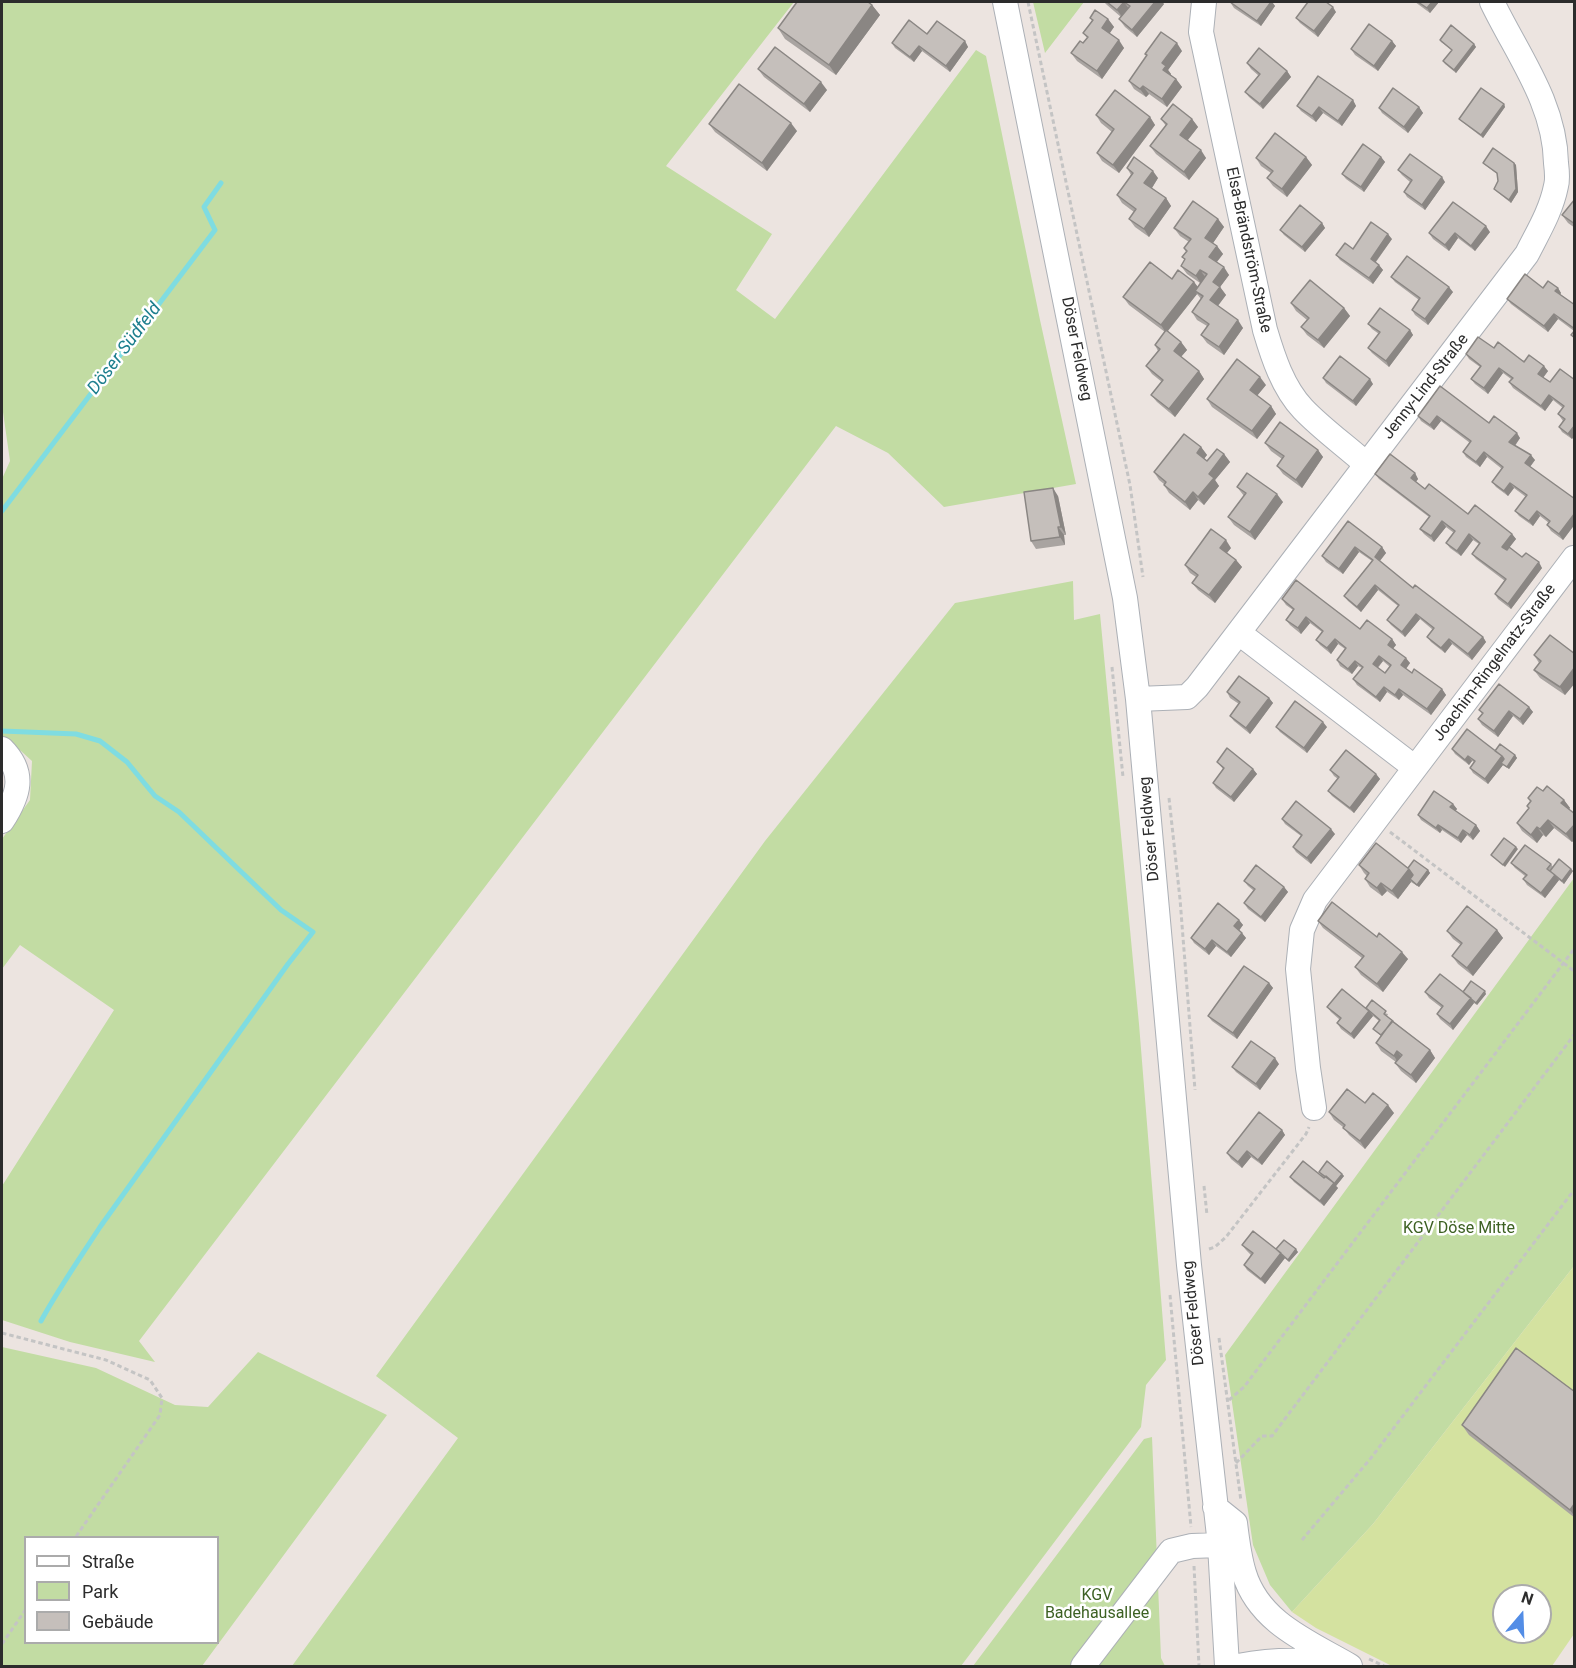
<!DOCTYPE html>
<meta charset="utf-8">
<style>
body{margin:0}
#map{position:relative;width:1576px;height:1668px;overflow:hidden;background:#ece4e0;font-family:Roboto,sans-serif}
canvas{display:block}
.frame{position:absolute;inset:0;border:3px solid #2c2c2c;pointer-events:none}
.legend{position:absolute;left:24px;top:1536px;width:195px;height:108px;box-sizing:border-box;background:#fff;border:2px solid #ababab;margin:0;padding:8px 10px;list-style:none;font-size:18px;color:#2c2c2c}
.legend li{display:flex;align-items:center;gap:12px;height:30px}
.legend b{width:30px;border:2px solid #ababab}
.north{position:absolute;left:1492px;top:1584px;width:60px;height:60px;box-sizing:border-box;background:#fff;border:2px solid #ababab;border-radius:50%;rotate:19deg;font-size:16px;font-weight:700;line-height:24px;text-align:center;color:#2c2c2c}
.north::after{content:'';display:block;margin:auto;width:21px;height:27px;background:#538de6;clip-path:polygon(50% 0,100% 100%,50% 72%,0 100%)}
</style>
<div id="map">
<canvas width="1576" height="1668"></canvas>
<div class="frame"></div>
<ul class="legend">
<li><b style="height:8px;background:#fff"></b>Straße</li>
<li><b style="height:16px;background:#c2dca3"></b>Park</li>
<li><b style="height:16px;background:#c5bfbb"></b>Gebäude</li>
</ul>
<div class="north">N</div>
</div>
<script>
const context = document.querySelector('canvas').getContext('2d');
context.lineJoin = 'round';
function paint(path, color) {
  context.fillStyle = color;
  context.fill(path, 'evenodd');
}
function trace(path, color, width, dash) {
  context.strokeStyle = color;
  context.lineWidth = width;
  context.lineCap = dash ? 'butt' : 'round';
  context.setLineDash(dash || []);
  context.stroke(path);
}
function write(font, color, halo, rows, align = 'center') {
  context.font = font + ' Roboto,sans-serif';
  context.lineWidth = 5;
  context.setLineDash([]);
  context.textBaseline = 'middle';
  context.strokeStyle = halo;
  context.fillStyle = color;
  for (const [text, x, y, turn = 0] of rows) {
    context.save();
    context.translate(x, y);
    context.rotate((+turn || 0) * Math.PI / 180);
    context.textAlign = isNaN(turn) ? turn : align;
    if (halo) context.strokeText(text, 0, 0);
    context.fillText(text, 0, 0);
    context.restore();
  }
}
const green = new Path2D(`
 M2 2H794L666 166 772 234 736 290 775 319 976 50 986 56 1040 320 1076 484 944 507 888 453 836 426 139 1341 155 1362 70 1342 2 1320V1186L114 1010 20 945 2 969V839L30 800 32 761 21 751 2 740V479L10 461 2 405Z
 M1033 2H1084L1045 53Z
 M1073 581 1074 620 1100 614 1139 1024 1166 1360 1146 1385 1141 1427 961 1666H292L458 1438 376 1376 765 841 955 603Z
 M1574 878V1266L1373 1524 1292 1612 1270 1585 1253 1545 1225 1355Z
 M2 1347 96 1368 175 1405 208 1407 258 1352 387 1415 202 1666H2ZM26 1538H218V1642H26Z
 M1152 1437 1161 1658 1165 1666H973L1144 1439Z`);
const pitch = new Path2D(`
 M1574 1266V1634L1552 1666H1392L1316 1628 1292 1612 1373 1524ZM1504 1596H1540V1632H1504Z`);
const stream = new Path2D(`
 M2 511 215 230 204 207 221 183
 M2 731 76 734 100 741 127 762 155 796 179 812 281 910 313 932 288 964 100 1227C80 1258 59 1288 41 1321`);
const path = new Path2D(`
 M1028 2 1130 485 1143 577
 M1112 667 1123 777
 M1169 798 1180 899 1195 1090
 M1390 832 1574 971
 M1204 1186 1207 1215
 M1209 1249 1215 1247 1226 1237 1306 1134 1309 1127
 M1170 1295 1191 1527
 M2 1333 106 1360 150 1380 162 1398 160 1415 75 1538
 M1219 1338 1241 1501
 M1229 1400 1244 1387 1574 949
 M1236 1463 1262 1436H1272L1574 1035
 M1302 1540 1371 1458 1574 1190
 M1194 1566 1199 1666
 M2 1644 26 1609
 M1369 1659 1384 1666`);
const minor = new Path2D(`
 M1005 2 1125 598 1138 699 1189 1265 1220 1545 1227 1666
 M1204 2 1201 32 1265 330C1273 357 1283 388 1303 409 1322 429 1346 446 1366 464
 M1239 633 1414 767
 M1138 699 1187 697 1197 687 1527 254C1538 232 1551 211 1556 186 1558 179 1557 171 1556 163 1555 103 1517 54 1492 2
 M2 749C26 773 19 795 2 821
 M1314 1108 1308 1068 1298 969 1302 930 1315 900 1574 558
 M1215 1507 1235 1523C1237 1540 1239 1557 1244 1573 1259 1623 1309 1642 1350 1666
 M1083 1666 1171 1551 1192 1546 1220 1545
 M1238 1666C1271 1660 1302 1658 1335 1665`);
const wall = new Path2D(`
 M1104 2H1162L1164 4 1137 37 1125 27 1119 19 1121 17 1107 5Z
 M1230 2H1272L1275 6 1261 26 1234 8Z
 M1415 2H1439L1430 13Z
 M872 5 880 15 836 75 785 39 778 28Z
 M1336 12 1318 37 1300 23 1296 18Z
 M1090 18 1108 19 1114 27 1109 33 1124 48 1102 79 1077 61 1071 53 1083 43 1087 38 1083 33 1092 21Z
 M927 34 965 41 968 47 950 72 922 51 914 62 895 48 892 43Z
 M1440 40 1474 44 1476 47 1456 73 1445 64 1443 61 1452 50 1441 42Z
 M1392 41 1396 46 1378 71 1355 55 1351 49Z
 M1182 51 1168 70 1171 74V75L1176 79 1182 87 1167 107 1149 94 1146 97 1134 89 1129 81 1147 56 1145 54Z
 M1247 63 1287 71 1291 77 1263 109 1249 97 1245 92 1259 76 1251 69Z
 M758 69 827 90 810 112 764 77Z
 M1353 100 1356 106 1342 126 1323 113 1316 122 1301 111 1297 106Z
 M1504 104 1505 107 1483 138 1461 121 1459 119Z
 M1419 107 1423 113 1408 133 1382 113 1379 108Z
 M1096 115 1150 117 1155 125 1119 173 1102 161 1097 153 1112 132 1101 123Z
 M1161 119H1192L1198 127 1188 140 1206 158 1189 180 1156 154 1150 146 1166 126Z
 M709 124 797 131 767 171 715 132Z
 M1306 157 1312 165 1287 197 1273 186 1267 178 1271 173 1261 166 1256 158Z
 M1381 157 1385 162 1364 192 1346 179 1342 174Z
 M1483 163H1514L1516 165 1518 192 1511 203 1496 191 1494 189 1498 181 1497 174 1485 165Z
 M1127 168 1158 178 1152 188 1166 198 1171 206 1149 237 1135 227 1129 219 1134 212 1122 203 1117 195 1131 175Z
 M1398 170 1445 182 1425 210 1407 197 1404 192 1410 182 1402 175Z
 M1575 199V228L1568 223 1562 215Z
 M1218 219 1224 227 1213 243 1217 246 1223 254 1217 262 1229 275 1220 287 1226 295 1218 306 1243 328 1224 355 1207 343 1201 335 1207 326 1197 320 1192 312 1201 299 1197 294 1168 331 1181 342 1187 350 1181 357 1199 371 1204 379 1175 417 1157 402 1151 395 1162 382 1152 374 1146 366 1158 351 1155 345 1165 332 1129 305 1123 297 1172 279 1194 282 1198 287 1200 283 1187 274 1181 266 1185 260 1182 257 1186 252 1184 248 1189 242 1180 236 1174 228Z
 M1322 223 1325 228 1305 252 1284 235 1280 230Z
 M1490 232 1475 251 1458 238 1449 251 1433 239 1429 233Z
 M1392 239 1376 262 1383 270 1373 284 1340 260 1336 255 1353 249Z
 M1391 277 1453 292 1428 325 1415 315 1412 310 1419 300 1395 282Z
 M1558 288 1561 293 1560 294 1575 305V340L1571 335 1574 331 1558 319 1548 332 1511 304 1507 299Z
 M1291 303 1344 308 1350 316 1324 348 1307 335 1301 327 1307 320 1296 311Z
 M1368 324 1410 330 1413 335 1389 367 1372 353 1368 348 1379 334 1372 329Z
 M1494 348 1548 371 1543 378 1550 382 1575 380V435L1572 439 1562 432 1559 427 1563 421 1558 414 1563 408 1553 400 1545 411 1513 388 1509 382 1511 379 1503 373 1488 394 1475 384 1471 379 1480 367 1469 359 1466 354Z
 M1323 378 1373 384 1356 406 1326 383Z
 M1266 385 1257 396 1271 406 1276 414 1257 439 1212 407 1207 399Z
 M1440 386 1489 423 1520 438 1515 446 1535 460 1530 467 1575 499V524L1563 540 1551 531 1547 525 1549 523 1540 516 1533 526 1519 516 1515 511 1526 497 1514 488 1508 496 1496 487 1492 482 1502 469 1487 457 1480 467 1466 457 1463 452 1470 443 1441 421 1434 430 1421 421 1418 416Z
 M1265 443 1318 450 1323 457 1302 488 1283 474 1277 466 1282 459 1271 451Z
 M1201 447 1207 455 1204 459 1207 461 1224 454 1230 462 1215 480 1219 486 1204 505 1198 500 1190 510 1169 493 1164 485V484L1159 480 1154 472Z
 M1415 473 1418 479 1416 482 1425 489 1468 514 1512 534 1516 539 1509 547 1522 557 1542 568 1511 609 1498 599 1495 594 1505 581 1476 559 1472 554 1479 544 1473 540 1461 556 1450 548 1446 543 1454 533 1446 527 1434 542 1424 534 1420 529 1429 517 1379 479 1375 474Z
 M1237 487 1283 502 1255 540 1234 525 1228 517 1244 496Z
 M1058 496 1066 535H1064L1065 545 1036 549 1031 541Z
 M1348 521 1382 547 1386 553 1380 561 1413 588 1483 637 1486 642 1472 660 1452 644 1445 653 1431 642 1427 637 1433 630 1420 619 1405 637 1391 625 1387 620 1398 606 1378 590 1361 612 1348 601 1344 596 1372 561 1359 552 1343 574 1326 562 1322 556Z
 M1231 548 1227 553 1236 560 1242 567 1215 603 1198 590 1192 583 1196 577 1190 573 1185 565Z
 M1282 599 1360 629 1392 639 1396 645 1393 648 1410 663 1406 669 1412 673 1442 689 1446 695 1431 715 1403 695 1399 700 1387 692 1380 702 1357 685 1353 679 1362 668 1358 666 1352 674 1340 666 1337 660 1345 649 1338 644 1331 654 1320 645 1316 640 1322 632 1310 623 1301 634 1290 625 1286 620 1293 610 1286 605ZM1383 661 1390 667 1385 673 1378 668Z
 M1575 654V683L1565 695 1540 678 1534 670 1539 663 1534 655Z
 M1227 692 1269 698 1273 703 1250 734 1234 721 1230 716 1239 704 1230 698Z
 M1529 707 1533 712 1523 725 1513 716 1498 737 1482 725 1478 719 1482 714 1479 710Z
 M1276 727H1327L1307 753 1280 732Z
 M1452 749 1495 751 1515 755 1517 758 1509 769 1503 765 1488 784 1473 773 1470 768 1474 762 1472 761 1469 765 1455 754Z
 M1217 762 1253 769 1257 774 1234 802 1216 788 1213 783 1223 769Z
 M1330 770 1376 774 1380 779 1354 813 1332 796 1328 791 1338 779 1334 776Z
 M1543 791 1564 800 1570 808 1569 809 1575 814V839L1572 842 1554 828 1546 837 1543 835 1537 843 1522 831 1517 823 1529 808 1527 806 1530 801 1528 798Z
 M1453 804 1457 809 1455 811 1476 825 1480 831 1473 840 1467 835 1461 843 1442 830 1440 833 1421 820 1418 815Z
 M1282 819 1335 834 1311 864 1296 852 1293 847 1301 836 1285 824Z
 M1511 863 1551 864 1553 867 1571 869 1573 871 1564 884 1559 880 1545 898 1527 885 1523 879 1525 876 1515 868Z
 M1359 865 1428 870 1430 873 1419 887 1411 882 1398 899 1387 891 1382 896 1370 887 1365 879 1367 876 1364 873Z
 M1244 881 1284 887 1288 892 1265 922 1248 909 1244 903 1254 891 1248 886Z
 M1239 920 1243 925 1239 930 1246 938 1231 957 1216 946 1209 955 1194 943 1191 938Z
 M1318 921 1377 937 1408 959 1383 992 1361 975 1355 967 1362 958 1323 928Z
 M1497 930 1503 938 1473 976 1458 964 1452 956 1461 945 1453 939 1447 931Z
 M1269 983 1273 988 1237 1039 1212 1021 1208 1016Z
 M1425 992H1463L1486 994 1477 1005 1474 1003 1453 1030 1440 1019 1437 1014 1442 1008 1429 998Z
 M1327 1007 1366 1008 1388 1014 1387 1016 1430 1050 1435 1058 1416 1083 1401 1071 1395 1063 1396 1062 1381 1051 1376 1043 1381 1036 1373 1029 1379 1021 1373 1016 1354 1039 1341 1029 1337 1023 1340 1020 1331 1012Z
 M1279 1064 1260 1090 1236 1072 1232 1067Z
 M1365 1103 1394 1113 1365 1149 1349 1135 1343 1127 1334 1120 1329 1112Z
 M1282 1130 1285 1135 1262 1165 1251 1157 1242 1168 1231 1159 1227 1153Z
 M1319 1172 1342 1174 1344 1176 1336 1186 1338 1188 1324 1206 1294 1182 1290 1177 1321 1175Z
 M1242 1245 1276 1249 1298 1252 1289 1262 1285 1258 1265 1284 1247 1270 1244 1265 1251 1255 1246 1250Z
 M1575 1392V1518L1469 1435 1462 1425Z`);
const shadedWall = new Path2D(`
 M1124 2 1129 9 1123 18 1117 10Z
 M1155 2H1162L1164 4 1137 37 1132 30Z
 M1271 2H1272L1275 6 1261 26 1257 21Z
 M1432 2H1439L1430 13 1427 8Z
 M872 5 880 15 836 75 829 65Z
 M1333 7 1336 12 1318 37 1314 31Z
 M1108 19 1114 27 1108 36 1102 28Z
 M1119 40 1124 48 1102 79 1097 71Z
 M965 41 968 47 950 72 946 66Z
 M1392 41 1396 46 1378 71 1374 66Z
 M1177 43 1182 51 1168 70 1171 74 1169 78 1163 70 1162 63Z
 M1474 44 1476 47 1456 73 1454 70Z
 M919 46 922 51 914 62 910 57Z
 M1287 71 1291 77 1263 109 1260 104Z
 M1176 79 1182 87 1167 107 1162 99Z
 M821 82 827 90 810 112 804 104Z
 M1143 86 1149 94 1146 97 1140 89Z
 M1353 100 1356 106 1342 126 1338 121Z
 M1504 104 1505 107 1483 138 1481 135Z
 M1319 107 1323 113 1316 122 1312 116Z
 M1419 107 1423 113 1408 133 1404 127Z
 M1150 117 1155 125 1119 173 1113 165Z
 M1192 119 1198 127 1186 142 1180 135Z
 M791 123 797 131 767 171 762 163Z
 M1201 150 1206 158 1189 180 1184 172Z
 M1306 157 1312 165 1287 197 1282 189Z
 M1381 157 1385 162 1364 192 1361 187Z
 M1514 163 1516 165 1518 192 1511 203 1509 200Z
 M1153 171 1158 178 1150 191 1144 183Z
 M1442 177 1445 182 1425 210 1422 205Z
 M1166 198 1171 206 1149 237 1144 229Z
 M1218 219 1224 227 1211 246 1205 238Z
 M1322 223 1325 228 1305 252 1302 247Z
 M1486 226 1490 232 1475 251 1471 246Z
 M1455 233 1458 238 1449 251 1445 245Z
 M1388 234 1392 239 1374 264 1371 259Z
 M1217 246 1223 254 1215 264 1209 257Z
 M1379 265 1383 270 1373 284 1369 278Z
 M1224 267 1229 275 1220 287 1226 295 1216 308 1210 300 1213 282Z
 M1200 270 1206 278 1201 284 1196 276Z
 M1194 282 1200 290 1195 291 1197 294 1166 333 1161 325Z
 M1449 287 1453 292 1428 325 1425 319Z
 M1558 288 1561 293 1559 296 1555 291Z
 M1344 308 1350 316 1324 348 1318 340Z
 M1554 314 1558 319 1548 332 1544 326Z
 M1238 320 1243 328 1224 355 1219 347Z
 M1410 330 1413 335 1389 367 1386 361Z
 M1181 342 1187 350 1179 359 1174 351Z
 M1544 366 1548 371 1542 379 1538 374Z
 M1499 368 1503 373 1488 394 1484 388Z
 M1199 371 1204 379 1175 417 1169 409Z
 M1260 377 1266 385 1255 398 1250 390Z
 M1370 379 1373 384 1356 406 1353 401Z
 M1549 395 1553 400 1545 411 1541 406Z
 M1271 406 1276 414 1257 439 1252 431Z
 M1437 416 1441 421 1434 430 1430 425Z
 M1575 425V435L1572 439 1568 434Z
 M1517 433 1520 438 1513 448 1509 442Z
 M1201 447 1207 455 1202 461 1197 453Z
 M1318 450 1323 457 1302 488 1296 480Z
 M1484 452 1487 457 1480 467 1476 462Z
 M1224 454 1230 462 1215 480 1219 486 1204 505 1198 497 1209 474Z
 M1531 455 1535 460 1529 468 1525 463Z
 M1415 473 1418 479 1414 484 1411 478Z
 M1510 483 1514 488 1508 496 1504 491Z
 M1053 488 1058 496 1066 535 1061 527Z
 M1193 492 1198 500 1190 510 1185 502Z
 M1277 494 1283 502 1255 540 1250 532Z
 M1537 511 1540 516 1533 526 1529 521Z
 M1575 513V524L1563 540 1559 534Z
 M1442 521 1446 527 1434 542 1431 536Z
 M1058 527 1064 535 1065 545 1060 537Z
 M1469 534 1473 540 1461 556 1457 551Z
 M1512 534 1516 539 1506 552 1502 547Z
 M1226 540 1231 548 1225 555 1220 548Z
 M1355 547 1359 552 1343 574 1339 569Z
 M1382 547 1386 553 1378 563 1375 557Z
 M1236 560 1242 567 1215 603 1209 595Z
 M1539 562 1542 568 1511 609 1508 604Z
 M1375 585 1378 590 1361 612 1357 607Z
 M1416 614 1420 619 1405 637 1402 632Z
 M1306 617 1310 623 1301 634 1298 628Z
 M1483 637 1486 642 1472 660 1468 654Z
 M1335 639 1338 644 1331 654 1327 648Z
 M1392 639 1396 645 1392 650 1388 645Z
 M1449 639 1452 644 1445 653 1441 648Z
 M1379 656 1383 661 1376 669 1373 664Z
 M1406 658 1410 663 1405 670 1401 665Z
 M1355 661 1358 666 1352 674 1348 669Z
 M1575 667V683L1565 695 1560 687Z
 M1384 687 1387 692 1380 702 1376 697Z
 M1399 689 1403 695 1399 700 1395 695Z
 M1442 689 1446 695 1431 715 1427 709Z
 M1269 698 1273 703 1250 734 1246 728Z
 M1529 707 1533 712 1523 725 1520 719Z
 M1509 711 1513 716 1498 737 1494 731Z
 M1323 722 1327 727 1307 753 1304 748Z
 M1515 755 1517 758 1509 769 1507 767Z
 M1468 756 1472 761 1469 765 1465 760Z
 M1502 756 1506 761 1501 763 1503 765 1488 784 1485 779Z
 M1253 769 1257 774 1234 802 1231 797Z
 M1376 774 1380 779 1354 813 1350 808Z
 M1564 800 1570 808 1567 811 1561 803Z
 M1453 804 1457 809 1454 813 1450 807Z
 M1548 820 1554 828 1546 837 1540 829Z
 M1575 824V839L1572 842 1566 834Z
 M1438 825 1442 830 1440 833 1436 828Z
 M1476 825 1480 831 1473 840 1470 835Z
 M1537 827 1543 835 1537 843 1531 835Z
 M1331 829 1335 834 1311 864 1307 858Z
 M1463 830 1467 835 1461 843 1458 838Z
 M1516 847 1518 849 1505 867 1503 865Z
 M1409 869 1415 877 1410 879 1411 882 1398 899 1392 891Z
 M1571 869 1573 871 1564 884 1562 881Z
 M1428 870 1430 873 1419 887 1417 885Z
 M1555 875 1559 880 1545 898 1541 893Z
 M1381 883 1387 891 1382 896 1377 888Z
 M1284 887 1288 892 1265 922 1261 917Z
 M1239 920 1243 925 1238 932 1234 926Z
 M1497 930 1503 938 1473 976 1467 968Z
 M1242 933 1246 938 1231 957 1227 952Z
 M1212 940 1216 946 1209 955 1205 949Z
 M1402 952 1408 959 1383 992 1377 984Z
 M1269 983 1273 988 1237 1039 1233 1033Z
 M1485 991 1486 994 1477 1005 1476 1003Z
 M1471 998 1474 1003 1453 1030 1450 1024Z
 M1369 1011 1373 1016 1354 1039 1351 1034Z
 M1430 1050 1435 1058 1416 1083 1411 1075Z
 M1397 1051 1403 1059 1399 1064 1394 1056Z
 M1275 1058 1279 1064 1260 1090 1256 1084Z
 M1388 1105 1394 1113 1365 1149 1360 1141Z
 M1282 1130 1285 1135 1262 1165 1258 1160Z
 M1247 1151 1251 1157 1242 1168 1238 1162Z
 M1342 1174 1344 1176 1336 1186 1338 1188 1324 1206 1320 1201Z
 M1296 1249 1298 1252 1289 1262 1288 1260Z
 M1281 1253 1285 1258 1265 1284 1261 1279Z
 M1575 1503V1517L1570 1510Z`);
const building = new Path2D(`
 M797 2H868L872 5 829 65 778 28Z
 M1107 2H1124L1117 10Z
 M1124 2H1155L1132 30 1119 19 1130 6Z
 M1230 2H1271L1257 21Z
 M1308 2H1326L1333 7 1314 31 1296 18Z
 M1418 2H1432L1427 8Z
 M1095 10 1108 19 1102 28 1119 40 1097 71 1071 53 1080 41 1083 43 1088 37 1083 33 1093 20 1090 18Z
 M909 20 927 34 937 21 965 41 946 66 919 46 910 57 892 43Z
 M1369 24 1392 41 1374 66 1351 49Z
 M1451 25 1474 44 1454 70 1443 61 1452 50 1440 40Z
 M1161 32 1177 43 1162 63 1166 66 1163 70 1176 79 1162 99 1143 86 1140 89 1129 81 1147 55 1145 54Z
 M775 47 821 82 804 104 758 69Z
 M1259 48 1287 71 1260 104 1245 92 1260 74 1247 63Z
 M1318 76 1353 100 1338 121 1319 107 1312 116 1297 106Z
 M739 84 791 123 762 163 709 124Z
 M1393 88 1419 107 1404 127 1379 108Z
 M1481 88 1504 104 1481 135 1459 119Z
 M1115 90 1150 117 1113 165 1097 153 1114 129 1096 115Z
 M1173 104 1192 119 1180 135 1201 150 1184 172 1150 146 1167 124 1161 119Z
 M1275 133 1306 157 1282 189 1267 178 1273 171 1256 158Z
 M1363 144 1381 157 1361 187 1342 174Z
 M1493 148 1514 163 1516 189 1509 200 1494 189 1498 181 1497 173 1483 163Z
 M1410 154 1442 177 1422 205 1404 192 1412 180 1398 170Z
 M1134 157 1153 171 1144 183 1166 198 1144 229 1129 219 1136 209 1117 195 1133 173 1127 168Z
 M1575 199V224L1562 215Z
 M1193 201 1218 219 1205 238 1217 246 1209 257 1224 267 1213 282 1220 287 1210 300 1238 320 1219 347 1201 335 1209 324 1192 312 1203 296 1195 291 1207 274 1200 270 1196 276 1181 266 1185 259 1182 257 1187 251 1184 248 1191 239 1174 228Z
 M1453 202 1486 226 1471 246 1455 233 1445 245 1429 233Z
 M1300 205 1322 223 1302 247 1280 230Z
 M1371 222 1388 234 1371 259 1379 265 1369 278 1336 255 1345 243 1353 249Z
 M1407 256 1449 287 1425 319 1412 310 1420 298 1391 277Z
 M1150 262 1172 279 1178 270 1194 282 1161 325 1123 297Z
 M1525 274 1543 288 1548 281 1558 288 1555 291 1575 305V329L1554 314 1544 326 1507 299Z
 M1310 280 1344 308 1318 340 1301 327 1309 318 1291 303Z
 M1380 308 1410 330 1386 361 1368 348 1380 332 1368 324Z
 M1166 330 1181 342 1174 351 1199 371 1169 409 1151 395 1163 380 1146 366 1160 349 1155 345Z
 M1575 330V338L1571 335Z
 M1478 337 1494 348 1498 342 1524 362 1529 355 1544 366 1538 374 1550 382 1560 369 1575 380V425L1568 434 1559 427 1565 419 1558 414 1564 406 1549 395 1541 406 1509 382 1513 378 1499 368 1484 388 1471 379 1481 366 1466 354Z
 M1340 356 1370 379 1353 401 1323 378Z
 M1237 359 1260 377 1250 390 1271 406 1252 431 1207 399Z
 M1440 386 1489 423 1494 416 1517 433 1509 442 1531 455 1525 463 1575 499V513L1559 534 1547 525 1550 521 1537 511 1529 521 1515 511 1527 495 1510 483 1504 491 1492 482 1503 467 1484 452 1476 462 1463 452 1471 441 1437 416 1430 425 1418 416Z
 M1280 422 1318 450 1296 480 1277 466 1284 456 1265 443Z
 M1184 434 1201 447 1197 453 1207 461 1217 449 1224 454 1209 474 1214 478 1198 497 1193 492 1185 502 1164 485 1166 482 1154 472Z
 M1390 454 1415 473 1411 478 1425 489 1429 484 1468 514 1475 505 1512 534 1502 547 1507 550 1509 547 1522 557 1526 553 1539 562 1508 604 1495 594 1506 579 1472 554 1480 543 1469 534 1457 551 1446 543 1455 531 1442 521 1431 536 1420 529 1430 516 1375 474Z
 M1247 473 1277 494 1250 532 1228 517 1246 493 1237 487Z
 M1053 488 1061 527H1058L1060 537 1031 541 1024 492Z
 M1348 521 1382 547 1375 557 1413 588 1415 585 1483 637 1468 654 1449 639 1441 648 1427 637 1434 628 1416 614 1402 632 1387 620 1399 605 1375 585 1357 607 1344 596 1373 560 1355 547 1339 569 1322 556Z
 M1211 529 1226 540 1220 548 1236 560 1209 595 1192 583 1198 575 1185 565Z
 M1296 580 1360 629 1367 620 1392 639 1388 645 1406 658 1401 665 1412 673 1414 669 1442 689 1427 709 1399 689 1395 695 1384 687 1376 697 1353 679 1363 667 1355 661 1348 669 1337 660 1346 648 1335 639 1327 648 1316 640 1323 631 1306 617 1298 628 1286 620 1294 609 1282 599ZM1379 656 1391 665 1385 673 1373 664Z
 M1550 635 1575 654V667L1560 687 1534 670 1541 661 1534 655Z
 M1239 676 1269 698 1246 728 1230 716 1240 702 1227 692Z
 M1499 684 1529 707 1520 719 1509 711 1494 731 1478 719 1483 713 1479 710Z
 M1295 701 1323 722 1304 748 1276 727Z
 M1467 729 1502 756 1485 779 1470 768 1475 761 1468 756 1465 760 1452 749Z
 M1500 744 1515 755 1507 767 1501 763 1504 759 1502 756 1495 751Z
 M1227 748 1253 769 1231 797 1213 783 1224 768 1217 762Z
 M1346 750 1376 774 1350 808 1328 791 1339 777 1330 770Z
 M1547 786 1564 800 1561 803 1575 814V824L1566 834 1548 820 1540 829 1537 827 1531 835 1517 823 1529 808 1527 806 1531 801 1528 798 1537 787 1543 791Z
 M1434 791 1453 804 1450 807 1476 825 1470 835 1463 830 1458 838 1438 825 1436 828 1418 815Z
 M1296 801 1331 829 1307 858 1293 847 1302 835 1282 819Z
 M1504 838 1516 847 1503 865 1491 855Z
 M1376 843 1409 869 1392 891 1381 883 1377 888 1365 879 1369 873 1359 865Z
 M1525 845 1551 864 1547 869 1555 875 1541 893 1523 879 1527 875 1511 863Z
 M1559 859 1571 869 1562 881 1550 871Z
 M1414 860 1428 870 1417 885 1410 879 1413 875 1408 868Z
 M1256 865 1284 887 1261 917 1244 903 1255 889 1244 881Z
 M1332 902 1377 937 1379 933 1402 952 1377 984 1355 967 1364 956 1318 921Z
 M1218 903 1239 920 1234 926 1242 933 1227 952 1212 940 1205 949 1191 938Z
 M1467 906 1497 930 1467 968 1452 956 1462 943 1447 931Z
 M1244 966 1269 983 1233 1033 1208 1016Z
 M1440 974 1471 998 1450 1024 1437 1014 1443 1006 1425 992Z
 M1471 981 1485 991 1476 1003 1463 992Z
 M1342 989 1369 1011 1351 1034 1337 1023 1341 1018 1327 1007Z
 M1372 1000 1386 1011 1384 1014 1393 1021 1381 1035 1373 1029 1380 1020 1366 1008Z
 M1392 1021 1430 1050 1411 1075 1395 1063 1402 1055 1397 1051 1394 1056 1376 1043Z
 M1251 1041 1275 1058 1256 1084 1232 1067Z
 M1347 1089 1365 1103 1373 1093 1388 1105 1360 1141 1343 1128 1345 1125 1329 1112Z
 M1259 1112 1282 1130 1258 1160 1247 1151 1238 1162 1227 1153Z
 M1303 1161 1324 1178 1326 1176 1334 1183 1320 1201 1290 1177Z
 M1327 1161 1342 1174 1334 1184V1183L1319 1172Z
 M1253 1231 1281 1253 1261 1279 1244 1265 1253 1253 1242 1245Z
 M1284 1240 1296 1249 1288 1260 1276 1249Z
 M1516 1348 1575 1392V1503L1570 1510 1462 1425Z`);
const streetNames = [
 ["Elsa-Brändström-Straße",1248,250,78],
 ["Döser Feldweg",1076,349,79],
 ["Jenny-Lind-Straße",1426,387,-52],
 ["Joachim-Ringelnatz-Straße",1495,663,-53],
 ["Döser Feldweg",1150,829,-95],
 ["Döser Feldweg",1194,1313,-96]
];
const parkNames = [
 ["KGV Döse Mitte",1459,1229],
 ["KGV",1097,1596],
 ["Badehausallee",1097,1614]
];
const waterNames = [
 ["Döser Südfeld",125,349,-53]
];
paint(green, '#c2dca3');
paint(pitch, '#d4e2a0');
trace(stream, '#7fdce1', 5);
trace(minor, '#acb0b6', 26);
trace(path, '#c4c4c4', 3, [4.5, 3]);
trace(minor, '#fff', 24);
paint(wall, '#a9a4a1');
paint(shadedWall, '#8a8683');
paint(building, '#c5bfbb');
trace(building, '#8a8683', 1.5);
write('16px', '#2c2c2c', '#fff', streetNames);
write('16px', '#3d6123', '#fff', parkNames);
write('italic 18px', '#1d7f8e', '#fff', waterNames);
</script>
